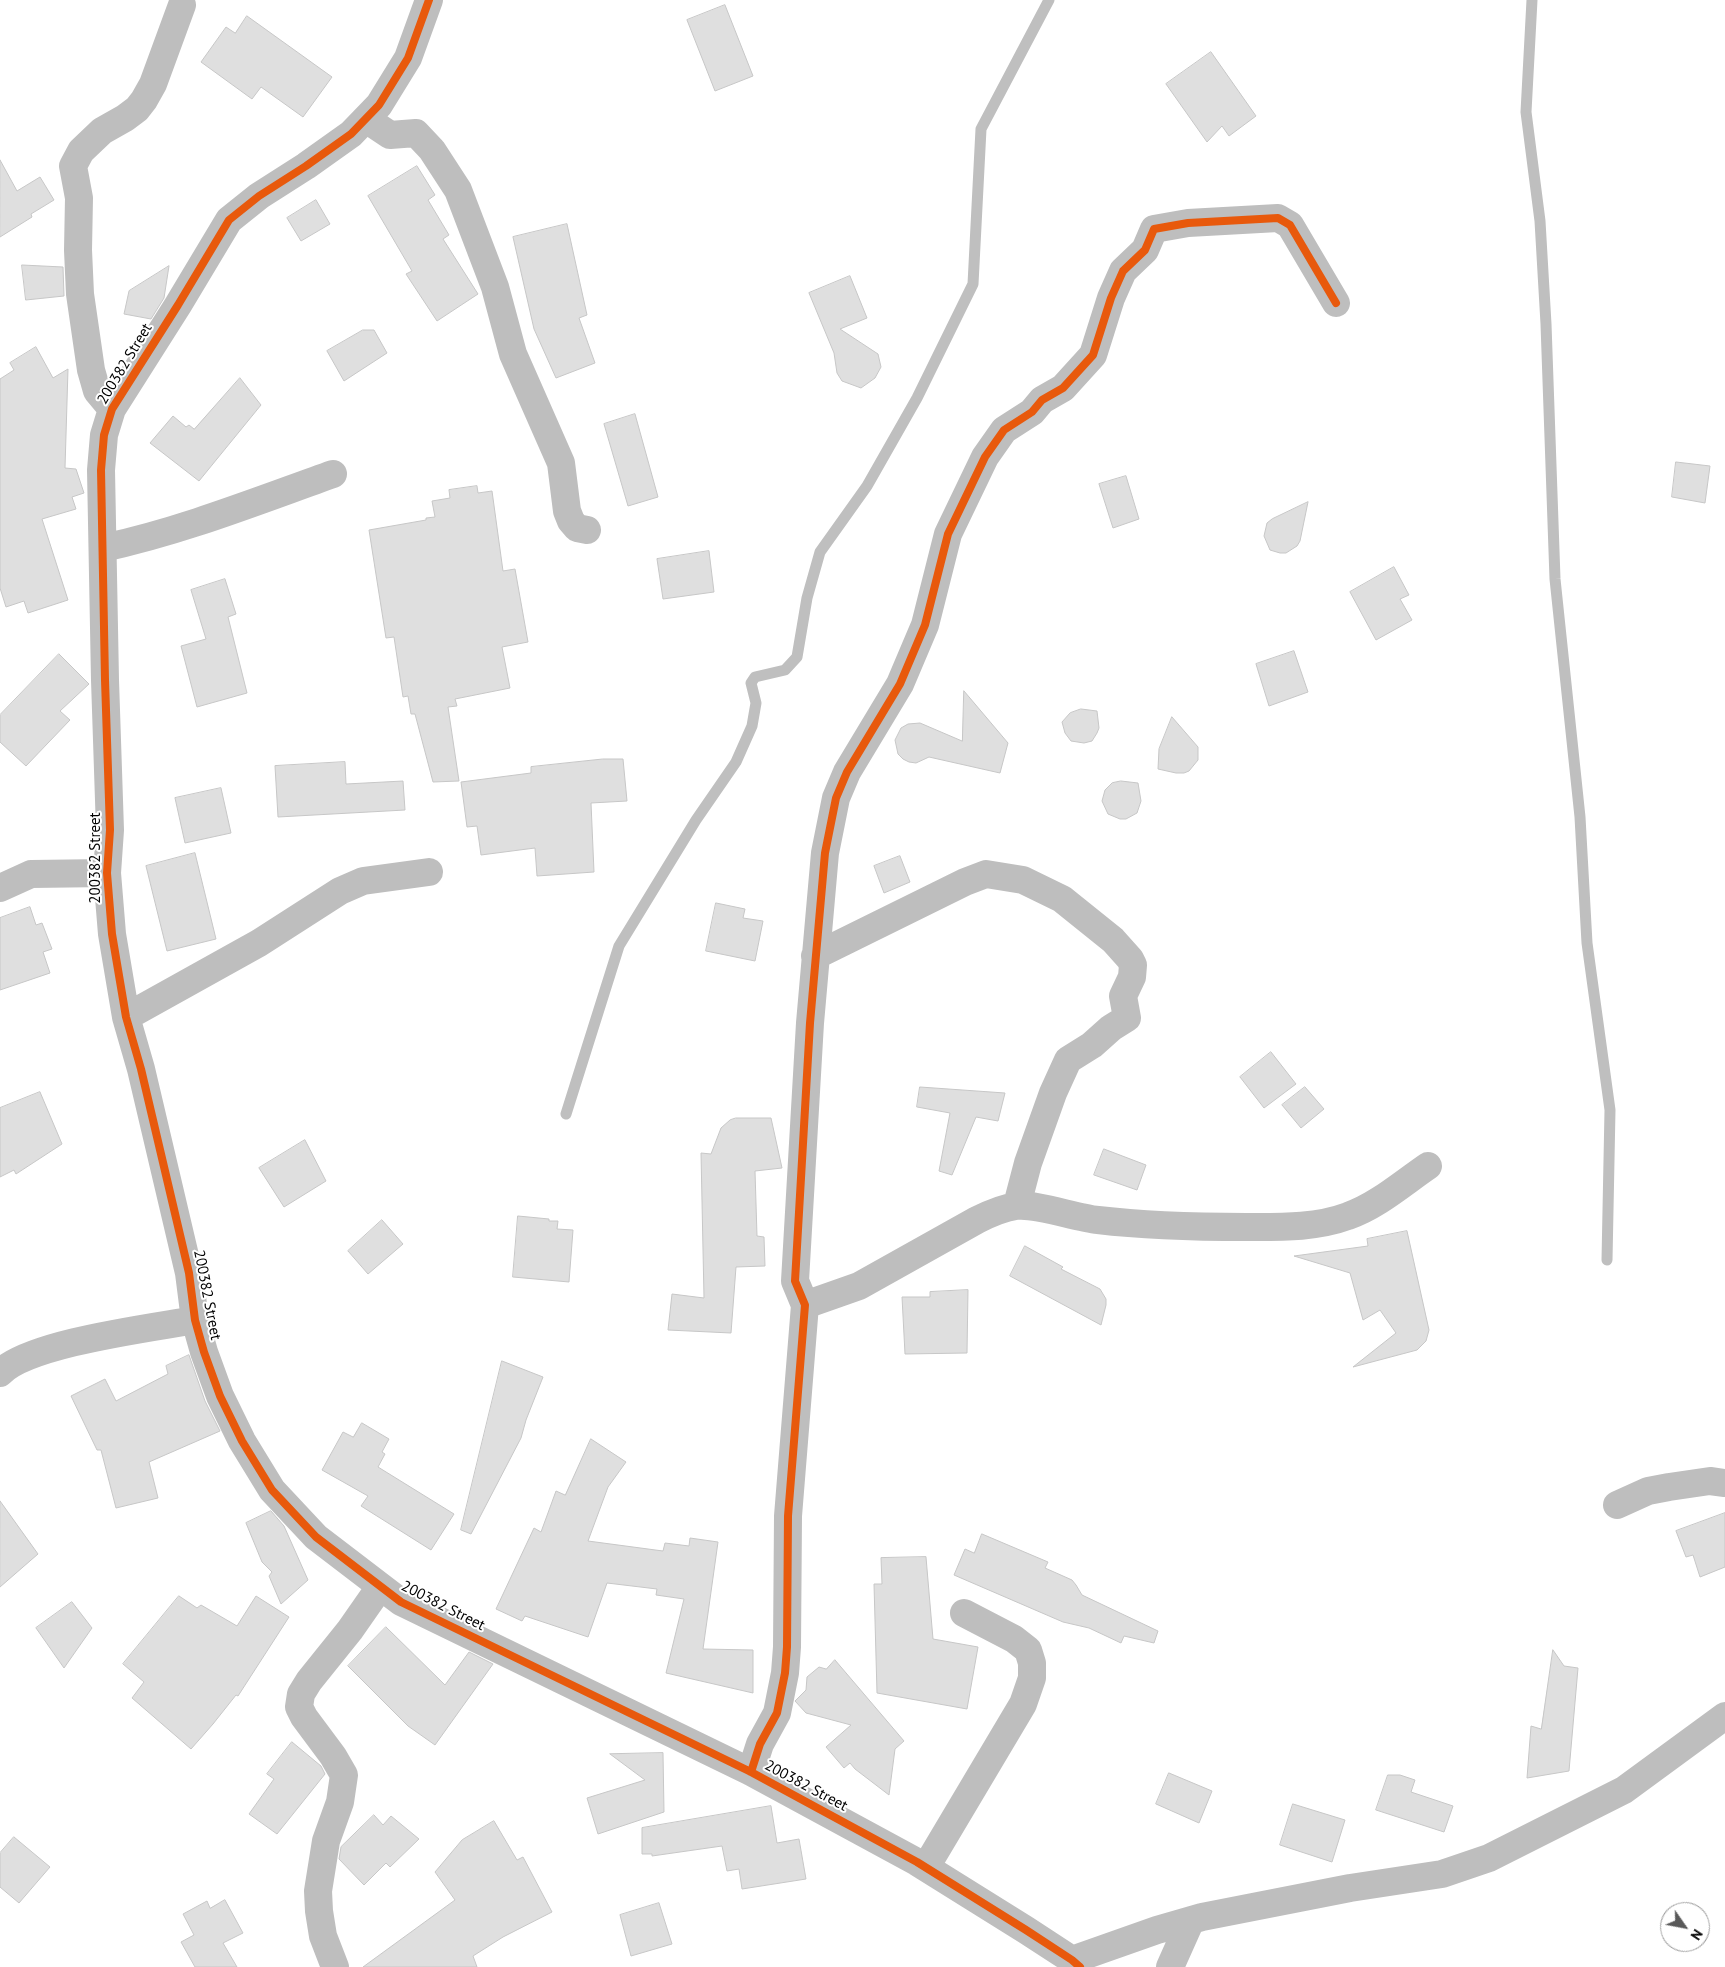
<!DOCTYPE html>
<style>
body{margin:0}
#map{position:relative;width:1725px;height:1967px;overflow:hidden;background:#fff;font-family:"PT Sans",sans-serif}
canvas{display:block}
.north{position:absolute;left:1660px;top:1902px;width:50px;height:50px;box-sizing:border-box;background:#fff;border:1px solid #999;border-radius:50%;rotate:123deg;font-size:14px;font-weight:700;line-height:20px;text-align:center;color:#000}
.north::after{content:'';display:block;margin:auto;width:18px;height:22px;background:#595959;clip-path:polygon(50% 0,100% 100%,50% 72%,0 100%)}
</style>
<div id="map">
<canvas width="1725" height="1967"></canvas>
<div class="north">N</div>
</div>
<script>
const context = document.querySelector('canvas').getContext('2d');
context.lineJoin = 'round';
function trace(path, color, width, dash) {
  context.strokeStyle = color;
  context.lineWidth = width;
  context.lineCap = dash ? 'butt' : 'round';
  context.setLineDash(dash || []);
  context.stroke(path);
}
function paint(path, color) {
  context.fillStyle = color;
  context.fill(path, 'evenodd');
}
function write(font, color, halo, rows, align = 'center') {
  context.font = font + ' "PT Sans",sans-serif';
  context.lineWidth = 4;
  context.setLineDash([]);
  context.textBaseline = 'middle';
  context.strokeStyle = halo;
  context.fillStyle = color;
  for (const [text, x, y, turn = 0] of rows) {
    context.save();
    context.translate(x, y);
    context.rotate((+turn || 0) * Math.PI / 180);
    context.textAlign = isNaN(turn) ? turn : align;
    if (halo) context.strokeText(text, 0, 0);
    context.fillText(text, 0, 0);
    context.restore();
  }
}
const stream = new Path2D(`
 M1532 0 1526 112 1540 221 1546 324 1555 579 1580 817 1587 943 1610 1110 1607 1260
 M566 1114 619 946 696 820 736 762 752 726 756 703 751 683 755 677 785 670 797 657 807 598 820 552 867 486 917 398 973 284 981 129 1049 0`);
const building = new Path2D(`
 M725 5 753 76 715 91 687 20Z
 M247 16 332 77 303 117 261 87 252 99 201 62 226 27 235 33Z
 M1211 52 1256 116 1229 136 1222 126 1207 142 1166 84Z
 M0 160 17 191 40 177 54 200 31 214 32 217 0 237Z
 M417 166 435 195 428 200 449 235 443 239 478 294 437 321 406 274 412 271 368 196Z
 M316 200 330 224 301 241 287 218Z
 M567 224 587 315 579 318 595 363 556 378 534 329 513 237Z
 M22 265 63 267 64 296 26 300Z
 M169 266 164 298 151 319 124 314 129 291Z
 M850 276 867 318 840 329 878 354 881 367 875 378 861 388 842 381 837 373 834 353 809 293Z
 M363 330H374L387 353 344 381 327 351Z
 M36 347 53 378 68 369 65 468 76 469 84 493 72 497 76 509 42 519 68 600 28 613 24 601 6 607 0 588V379L14 370 10 363Z
 M240 378 261 405 199 481 150 443 173 416 186 427 189 425 194 429Z
 M635 414 658 497 628 506 604 424Z
 M1676 462 1710 466 1705 503 1672 497Z
 M1126 476 1139 519 1113 528 1099 484Z
 M477 486 478 493 492 491 503 571 515 569 528 642 502 647 510 688 455 699 457 706 448 707 459 781 433 782 415 714H411L408 696 403 697 394 637 386 638 369 530 426 520V518L435 517 432 501 450 498 449 490Z
 M1308 502 1300 541 1297 546 1286 553H1280L1270 550 1264 536 1267 523 1272 519Z
 M709 551 714 592 663 599 657 559Z
 M1394 567 1409 595 1400 599 1412 620 1376 640 1350 592Z
 M225 579 236 614 228 617 247 693 197 707 181 646 206 639 191 590Z
 M1294 651 1308 692 1269 706 1256 664Z
 M59 654 89 684 60 711 70 720 26 766 0 742V715Z
 M964 691 1008 743 1000 773 929 757 916 763 909 762 903 759 898 754 895 740 901 728 908 724 920 723 962 741Z
 M1081 709 1097 711 1099 728 1097 733 1092 741 1084 743 1071 741 1065 733 1062 722 1070 713Z
 M1172 717 1198 747V760L1189 771 1184 773H1176L1158 769 1159 749Z
 M603 759H623L627 801 591 803 594 872 537 876 535 848 481 855 477 826 467 827 461 782 531 773V767Z
 M345 762 346 784 403 781 405 810 278 817 275 766Z
 M1121 781 1138 783 1141 801 1137 813 1126 819H1120L1108 814 1102 801 1105 790 1112 783Z
 M221 788 231 833 185 843 175 798Z
 M195 853 216 939 167 951 146 866Z
 M900 856 910 882 884 893 874 866Z
 M716 903 745 909 743 918 763 921 755 961 706 951Z
 M30 907 36 925 42 923 52 949 43 952 50 973 0 990V918Z
 M1271 1052 1296 1084 1264 1108 1240 1077Z
 M920 1087 1005 1093 998 1121 976 1117 952 1175 939 1171 950 1113 917 1107Z
 M1305 1087 1324 1109 1301 1128 1282 1105Z
 M40 1092 62 1144 16 1174 14 1170 0 1177V1108Z
 M736 1118H771L782 1168 755 1171 757 1236 764 1237 765 1266 736 1267 731 1333 668 1330 672 1294 704 1298 701 1153 711 1154 721 1128 730 1120Z
 M305 1140 326 1181 284 1207 259 1168Z
 M1104 1149 1146 1165 1137 1190 1094 1175Z
 M518 1216 549 1219V1221H558L557 1229 573 1230 569 1282 513 1277Z
 M382 1220 403 1244 368 1274 348 1251Z
 M1407 1231 1429 1330 1426 1341 1417 1350 1353 1367 1396 1333 1380 1310 1363 1320 1350 1273 1294 1256 1368 1246 1367 1239Z
 M1025 1246 1063 1267 1061 1269 1100 1289 1106 1299V1305L1101 1325 1010 1276Z
 M968 1290 967 1353 905 1354 902 1297H930V1292Z
 M189 1355 205 1401 220 1431 149 1462 158 1498 116 1508 101 1450H97L71 1396 105 1379 116 1401 168 1374 166 1366Z
 M502 1361 543 1377 526 1420 521 1438 471 1534 461 1530Z
 M362 1423 389 1439 382 1452 385 1454 378 1467 454 1514 431 1550 361 1506 368 1496 322 1470 343 1432 353 1437Z
 M591 1439 626 1462 608 1487 588 1541 663 1551 665 1543 689 1546 690 1538 718 1542 703 1649 753 1650V1693L666 1673 684 1599 656 1595 657 1589 607 1583 588 1637 525 1616 522 1621 496 1609 534 1528 541 1532 556 1491 565 1495Z
 M0 1501 38 1554 0 1587Z
 M271 1511 284 1526 308 1580 281 1604 269 1576 272 1572 262 1562 246 1523Z
 M1725 1513V1567L1700 1577 1693 1555 1686 1557 1676 1531Z
 M982 1534 1048 1562 1045 1568 1072 1580 1076 1585 1082 1595 1158 1631 1154 1643 1124 1636 1121 1643 1089 1628 1063 1622 954 1575 965 1549 974 1553Z
 M926 1557 933 1639 978 1647 967 1709 877 1693 874 1584H882L881 1558Z
 M179 1596 197 1608 201 1605 237 1626 256 1596 289 1617 238 1696 236 1695 213 1724 191 1749 132 1698 144 1682 123 1664Z
 M72 1602 92 1628 64 1668 36 1628Z
 M386 1627 445 1685 469 1652 493 1664 435 1745 408 1726 348 1666Z
 M1553 1650 1564 1666 1578 1668 1569 1771 1527 1778 1531 1726 1541 1729Z
 M835 1660 904 1741 895 1749 889 1795 855 1769 850 1763 844 1768 826 1747 851 1725 806 1713 795 1701 806 1690 807 1677 819 1667 826 1669Z
 M292 1742 321 1766 325 1774 277 1834 249 1814 274 1779 267 1774Z
 M663 1753 664 1812 598 1834 587 1798 645 1780 610 1754Z
 M1169 1773 1212 1791 1199 1823 1156 1804Z
 M1388 1775H1400L1415 1780 1411 1792 1453 1806 1444 1832 1376 1810Z
 M1293 1804 1345 1820 1332 1862 1280 1845Z
 M771 1806 777 1843 799 1839 806 1879 742 1889 739 1869 727 1871 722 1846 652 1856V1854H642V1828Z
 M374 1815 383 1825 391 1816 419 1839 390 1867 386 1863 364 1885 339 1859 341 1847Z
 M494 1821 517 1860 523 1857 552 1912 503 1937 473 1956 477 1967H363L455 1900 435 1872 462 1840Z
 M14 1837 50 1867 19 1903 0 1887V1853Z
 M225 1900 243 1933 223 1943 237 1967H195L181 1942 194 1935 183 1914 207 1901 210 1908Z
 M659 1903 672 1944 631 1956 620 1915Z`);
const minor = new Path2D(`
 M429 0 408 58 379 105 351 134 306 166 259 196 229 220 178 305 112 409 104 435 101 470 105 680 110 830 107 873 112 934 126 1017 141 1069 189 1273 195 1320 204 1352 220 1396 242 1441 272 1490 316 1537 401 1602 751 1772 917 1862 1026 1930 1072 1960 1080 1967
 M366 119 390 135 416 133 432 150 458 190 495 287 513 354 561 463 567 511 571 521 577 528 587 530
 M112 409 97 391 91 370 80 294 78 250 79 198 73 166 81 151 102 131 125 118 137 109 144 100 153 84 182 5
 M103 548C182 531 257 501 333 474
 M0 888 31 874 107 873
 M815 956 965 882 986 874 1023 880 1062 899 1113 940 1130 959 1133 965 1132 977 1123 996 1127 1018 1111 1028 1092 1045 1068 1060 1053 1093 1028 1163 1017 1205
 M126 1017 259 943 340 891 363 881 429 872
 M805 1305 859 1286 977 1220C989 1214 1002 1208 1016 1206 1035 1203 1076 1218 1098 1220 1148 1226 1196 1227 1246 1227 1280 1227 1316 1228 1348 1216 1377 1206 1403 1183 1428 1166
 M0 1373C29 1343 151 1328 195 1320
 M1617 1505 1648 1491 1669 1487 1710 1481 1725 1483
 M751 1772 760 1744 777 1713 785 1673 787 1647 788 1516 805 1305 795 1281 810 1023 825 853 836 798 847 772 900 684 925 625 948 534 985 457 1004 430 1032 412 1042 400 1063 388 1093 355 1111 298 1123 271 1145 250 1154 229 1188 223 1278 218 1290 225 1336 303
 M926 1867 1023 1704 1032 1678V1663L1028 1650 1014 1639 964 1613
 M1072 1960 1157 1930 1202 1917 1350 1888 1442 1874 1489 1858 1624 1790 1725 1716
 M335 1967 323 1936 319 1911 318 1891 326 1841 340 1802 344 1775 333 1756 304 1717 299 1707 301 1694 309 1681 350 1630 380 1587
 M1170 1967 1191 1920`);
const cycleway = new Path2D(`
 M429 0 408 58 379 105 351 134 306 166 259 196 229 220 178 305 112 409 104 435 101 470 105 680 110 830 107 873 112 934 126 1017 141 1069 189 1273 195 1320 204 1352 220 1396 242 1441 272 1490 316 1537 401 1602 751 1772 917 1862 1026 1930 1072 1960 1080 1967
 M751 1772 760 1744 777 1713 785 1673 787 1647 788 1516 805 1305 795 1281 810 1023 825 853 836 798 847 772 900 684 925 625 948 534 985 457 1004 430 1032 412 1042 400 1063 388 1093 355 1111 298 1123 271 1145 250 1154 229 1188 223 1278 218 1290 225 1336 303`);
const streetNames = [
 ["200382 Street",125,364,-59],
 ["200382 Street",96,858,-90],
 ["200382 Street",207,1295,79],
 ["200382 Street",443,1606,27],
 ["200382 Street",806,1786,28]
];
trace(stream, '#bfbfbf', 11);
paint(building, '#dfdfdf');
trace(building, '#c7c7c7', 1);
trace(minor, '#bebebe', 28);
trace(cycleway, '#e8590c', 8);
write('15px', '#000', '#fff', streetNames);
</script>
